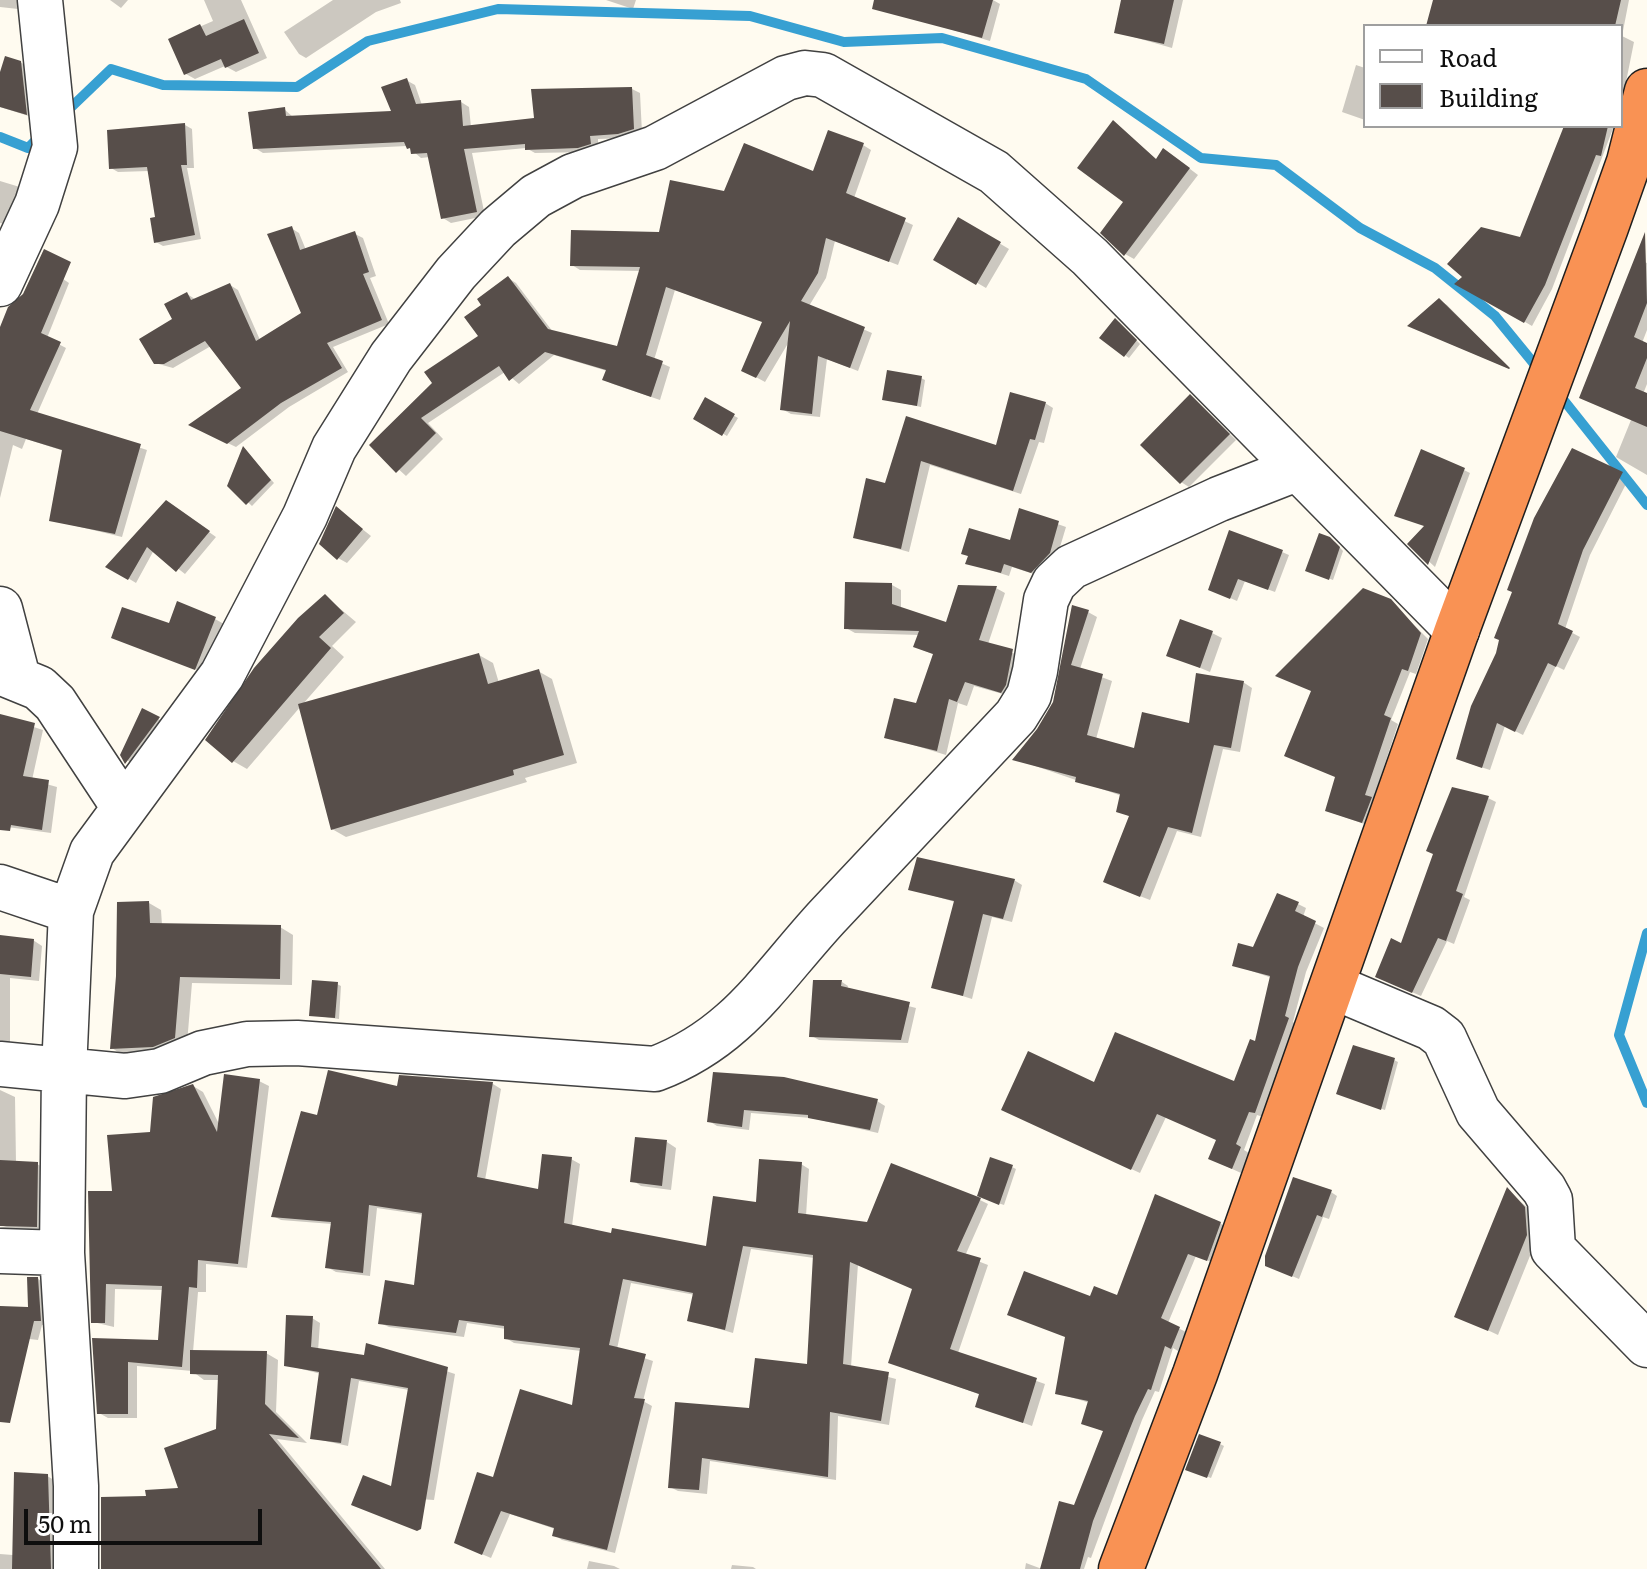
<!DOCTYPE html>
<style>
body{margin:0}
#map{position:relative;width:1647px;height:1569px;overflow:hidden;background:#fffbf0;font-family:Literata,serif}
canvas{display:block}
.legend{position:absolute;left:1363px;top:24px;width:260px;height:104px;box-sizing:border-box;background:#fff;border:2px solid #9f9f9f;margin:0;padding:10px 14px;list-style:none;font-size:24px;color:#0e0e0e}
.legend li{display:flex;align-items:center;gap:16px;height:40px}
.legend b{width:40px;border:2px solid #9f9f9f}
.scale{position:absolute;left:24px;top:1509px;width:238px;height:36px;box-sizing:border-box;border:4px solid #0e0e0e;border-top:0;padding-left:10px;font-size:24px;line-height:28px;white-space:nowrap;color:#0e0e0e;-webkit-text-stroke:6px #fff;paint-order:stroke}
</style>
<div id="map">
<canvas width="1647" height="1569"></canvas>
<ul class="legend">
<li><b style="height:10px;background:#fff"></b>Road</li>
<li><b style="height:22px;background:#574e4a"></b>Building</li>
</ul>
<div class="scale">50 m</div>
</div>
<script>
const context = document.querySelector('canvas').getContext('2d');
context.lineJoin = 'round';
function paint(path, color) {
  context.fillStyle = color;
  context.fill(path, 'evenodd');
}
function trace(path, color, width, dash) {
  context.strokeStyle = color;
  context.lineWidth = width;
  context.lineCap = dash ? 'butt' : 'round';
  context.setLineDash(dash || []);
  context.stroke(path);
}
const shadow = new Path2D(`
 M0 0H19L18 9 0 7Z
 M110 0H128L121 8Z
 M204 0H241L267 58 236 72 225 66 195 79 186 74 174 38 213 21Z
 M333 0H400L401 3 376 12 306 58 299 54 284 32Z
 M606 0H636L633 9Z
 M893 0H993L1000 4 990 41 899 14Z
 M1124 0H1183L1172 48 1116 32Z
 M1440 0H1629L1622 36 1634 42 1621 107V26H1429Z
 M20 62 30 68 35 118 0 107V79Z
 M1356 65 1365 68V120L1342 112Z
 M406 80 415 85 422 105 461 102 469 107 471 127 536 120 632 89 640 93 642 133 627 138 598 139V148L587 152 535 153 526 148 472 153 485 216 451 223 443 218 430 157 421 158 407 146 263 153 255 148 284 109 293 117 394 113Z
 M1113 123 1157 160 1173 156 1198 175 1134 259 1125 254 1126 202Z
 M185 125 192 129 194 168H187L201 239 163 246 156 242 157 218 149 171 118 172 111 168Z
 M1578 126H1614L1552 289 1532 326 1458 283 1521 239Z
 M863 145 871 150 854 198 913 225 898 265 835 241 826 278 809 306 872 333 858 371 827 359 820 417 791 414 782 409 790 340 765 382 743 370 764 322 675 290 654 360 670 367 660 400 613 384 604 380 607 371 554 355 519 384 505 372 428 423 443 439 406 476 372 445 481 337 484 305 508 278 516 283 553 332 618 348 641 271 580 270 572 265 661 234 726 194 814 174Z
 M0 181 23 188 7 225 0 223Z
 M959 219 1009 249 986 288 936 259Z
 M291 228 299 233 306 250 355 234 363 238 376 276 370 278 389 324 333 347 348 372 289 407 236 447 198 429 244 389 211 346 173 368 155 363 187 294 195 299 230 285 238 290 260 340 303 314Z
 M1637 259 1647 263V330L1642 343 1647 345V384L1643 394 1647 395V475L1616 457 1631 420Z
 M63 279 69 283 47 338 66 348 37 414 147 450 122 537 51 520 64 451 26 439 22 449 13 445 0 498V333Z
 M1439 300 1447 305 1510 369 1418 330Z
 M1119 322 1140 344 1129 358 1102 338Z
 M921 378 925 380 921 407 884 399Z
 M1190 396 1236 440 1189 487 1181 482Z
 M706 400 738 418 727 436 696 418Z
 M1045 403 1053 408 1044 443 1039 442 1021 494 930 465 909 552 855 537 887 485 907 419 997 448Z
 M244 449 274 483 252 506 230 485Z
 M1464 470 1470 473 1435 567 1410 544 1427 527Z
 M1622 474 1629 478 1590 555 1565 629 1580 637 1564 670 1556 666 1523 735 1505 726 1490 770 1465 762Z
 M174 507 216 537 185 574 154 550 136 583 108 566Z
 M337 509 371 536 347 563 338 558Z
 M1021 511 1066 527 1057 557 1040 576 1012 567 1009 576 968 563 970 557 964 554 1011 543Z
 M1335 542 1343 551 1333 580 1312 572Z
 M1282 552 1289 555 1275 592 1245 581 1237 601 1210 589Z
 M892 585 901 590V609L947 625 996 588 1005 593 988 644 1021 656 1010 696 974 686 967 706 958 703 946 755 887 737 917 706 935 655 915 647 919 635 855 633 846 628Z
 M325 596 356 622 332 646 344 657 303 704 479 655 493 663 499 683 538 671 552 679 577 763 525 778 527 782 346 837 332 829 301 706 247 769 233 761Z
 M1390 601 1428 639 1416 674 1410 672 1391 720 1398 724 1373 800 1379 803 1370 826 1327 811Z
 M1088 612 1097 617 1080 669 1112 681 1096 739 1136 750 1190 725 1243 682 1252 688 1240 752 1223 749 1201 837 1177 831 1150 900 1114 886 1131 817 1118 811 1122 796 1015 759 1039 730 1055 702Z
 M215 619 224 624 205 673 113 637Z
 M1212 633 1222 638 1210 672 1169 655Z
 M143 711 168 724 136 768 122 755Z
 M0 716 43 730 32 780 57 787 51 833 0 826Z
 M1488 798 1496 802 1464 897 1470 900 1454 944 1447 941 1421 996 1386 981 1402 946Z
 M1014 880 1022 885 1012 922 992 917 972 999 934 987 955 902 910 889Z
 M149 903 161 910 162 925 280 927 293 935 292 985 192 983 187 1044 124 1056 112 1048Z
 M1298 904 1306 908 1303 917 1324 928 1306 972 1293 1022 1297 1025 1263 1117 1257 1115 1244 1150 1249 1153 1241 1173 1219 1163 1218 1140 1166 1117 1140 1173 1012 1114 1095 1084 1235 1083 1256 1043 1272 978 1234 965Z
 M0 938 33 940 42 946 39 981 10 978V1043L0 1045Z
 M842 982 848 986 847 990 916 1008 908 1043 819 1040 812 1036Z
 M337 984 341 986 339 1019 311 1015Z
 M1394 1060 1398 1062 1385 1110 1343 1095Z
 M715 1074 877 1101 885 1106 878 1133 811 1118 751 1113 749 1130 717 1126 709 1121Z
 M400 1078 493 1084 501 1089 485 1180 539 1191 571 1159 580 1164 572 1226 613 1236 707 1249 801 1164 809 1169 806 1216 868 1224 980 1200 988 1204 965 1256 988 1265 958 1353 1045 1384 1032 1426 978 1406 981 1395 891 1362 914 1289 858 1264 851 1367 896 1379 889 1425 838 1416 836 1480 710 1461 707 1494 678 1491 670 1487 751 1410 808 1366 814 1258 751 1249 733 1333 689 1320 695 1295 631 1283 617 1349 653 1361 643 1401 652 1406 615 1553 562 1540 554 1535 555 1529 510 1514 491 1558 465 1547 495 1479 573 1407 581 1351 514 1343 506 1338V1329L467 1323 464 1337 389 1327 380 1323 415 1287 424 1215 377 1208 370 1276 336 1272 327 1267 332 1224 281 1220 273 1216 318 1117 398 1088Z
 M259 1081 269 1086 247 1268 206 1264V1292H198L193 1352 266 1353 278 1360 276 1412 307 1443 277 1439 385 1569H103L148 1498 181 1490 218 1430 220 1380H204L192 1371 137 1366V1418H108L99 1413 94 1340 160 1342 163 1290 115 1289 114 1327 93 1322 90 1193H114L152 1134 193 1086 203 1092 220 1126Z
 M0 1090 15 1097 16 1163 37 1164 46 1169V1231L0 1233V1228L10 1225 0 1224Z
 M667 1142 676 1148 671 1190 641 1186 632 1180Z
 M1012 1167 1016 1169 1004 1205 983 1198Z
 M1508 1190 1534 1214 1536 1241 1498 1335 1464 1319Z
 M1331 1192 1337 1196 1329 1219 1323 1217 1299 1279 1273 1268Z
 M1214 1219 1227 1228 1214 1263 1196 1256 1168 1323 1186 1332 1178 1351 1173 1348 1159 1392 1155 1391 1142 1420 1091 1558 1088 1557 1084 1569H1042L1075 1508 1105 1432 1083 1423 1090 1403 1057 1393 1067 1337 1009 1315 1091 1298H1118Z
 M38 1279 46 1284 48 1325H42L38 1340 13 1337 0 1391V1306L30 1311Z
 M312 1318 320 1323 318 1351 366 1358 368 1345 455 1374 434 1500 419 1499 392 1489 409 1390 359 1381 348 1446 312 1438 321 1374 286 1365Z
 M1220 1444 1224 1446 1211 1478 1192 1471Z
 M47 1476 56 1481 59 1569H0V1554L13 1555Z
 M589 1561 614 1566 620 1569H587Z
 M1026 1563 1042 1569H1025Z
 M732 1565 753 1567 756 1569H731Z`);
const stream = new Path2D(`
 M63 115 111 69 163 85 297 87 368 41 498 9 750 16 844 42 942 38 1086 79 1201 158 1276 165 1360 228 1435 268 1495 316 1540 371
 M0 137 28 148 42 134
 M1558 393 1647 505
 M1647 933 1619 1035 1647 1103`);
const building = new Path2D(`
 M874 0H993L982 38 872 9Z
 M1121 0H1174L1164 44 1114 33Z
 M1433 0H1621L1615 26H1426Z
 M244 19 259 53 225 68 221 59 184 75 168 39 200 24 206 36Z
 M5 56 21 61 27 115 0 107V72Z
 M407 78 416 104 461 100 463 126 534 118 531 89 632 87 634 129 618 134 590 136 591 144 578 148 525 150V144L464 149 477 212 441 219 427 153 411 154 410 148 407 149 404 142 253 149 248 112 285 107 286 116 391 111 381 87Z
 M1113 120 1156 159 1163 148 1190 168 1124 256 1100 233 1123 202 1077 168Z
 M185 123 187 165H181L195 235 154 243 150 218 155 217 147 167 109 169 107 130Z
 M1564 126H1608L1601 156 1596 155 1545 285 1524 323 1454 284 1462 277 1447 264 1481 227 1520 237Z
 M828 130 864 143 846 193 906 218 889 262 826 238 818 273 801 301 865 327 850 368 818 356 812 414 780 410 790 321 756 378 741 371 762 322 666 287 646 355 663 361 651 397 602 380 606 370 545 352 509 381 499 366 421 418 436 433 396 473 369 445 432 383 424 372 478 336 464 317 481 305 477 299 508 276 548 329 617 346 640 267 570 266 571 230 659 232 670 180 724 191 744 143 813 171Z
 M958 217 1001 242 976 285 933 260Z
 M292 226 300 250 355 231 369 272 363 274 382 320 327 343 342 368 281 403 227 444 188 425 241 388 205 341 164 364H154L139 339 172 319 164 304 187 292 191 300 230 283 256 341 301 313 267 234Z
 M1645 232 1647 303 1634 337 1647 343V358L1635 388 1647 393V427L1579 398Z
 M44 249 71 262 41 333 61 342 30 410 141 444 115 534 49 521 62 450 0 431V327L8 307 23 294Z
 M1439 298 1510 368 1509 369 1407 326Z
 M1115 318 1137 340 1124 357 1099 338Z
 M887 370 922 376 917 406 882 400Z
 M1010 392 1046 402 1035 440 1030 439 1013 491 921 461 901 549 853 538 866 478 885 483 906 416 996 445Z
 M1190 394 1230 434 1180 484 1140 445Z
 M705 397 735 414 722 436 693 419Z
 M243 446 271 480 246 505 227 486Z
 M1572 448 1623 472 1583 550 1558 624 1573 631 1556 667 1548 663 1515 732 1497 723 1482 768 1456 759 1471 706 1496 653 1499 640 1494 638 1512 592 1507 590 1534 518Z
 M1421 449 1465 468 1428 565 1407 544 1424 526 1394 516Z
 M166 500 210 531 176 572 147 547 128 580 105 567Z
 M336 506 363 529 337 560 319 544Z
 M1019 508 1059 521 1050 553 1031 573 1004 564 1001 573 965 564 968 556 961 554 969 528 1010 540Z
 M1229 530 1283 550 1268 590 1238 579 1230 599 1208 590Z
 M1319 533 1330 537 1340 547 1329 580 1305 571Z
 M845 582 892 583V604L946 622 958 585 997 586 979 640 1013 649 1006 685 1001 693 965 682 957 702 949 699 937 751 884 738 894 698 916 703 933 654 913 647 919 631 844 629Z
 M1363 588 1391 599 1421 633 1408 671 1402 669 1384 715 1391 718 1365 795 1372 797 1362 823 1325 811 1335 777 1284 756 1311 691 1275 676Z
 M325 594 344 613 319 637 331 648 232 763 205 740 254 668 298 618Z
 M177 601 216 617 195 670 111 638 122 607 169 623Z
 M1072 605 1089 610 1071 665 1103 674 1087 735 1134 748 1142 712 1189 723 1196 673 1244 681 1231 748 1214 745 1192 833 1168 827 1140 897 1103 882 1129 816 1116 812 1120 794 1075 782 1076 777 1012 760 1037 729 1053 702Z
 M1180 619 1213 631 1200 668 1166 656Z
 M479 653 488 684 539 669 564 755 513 770 514 775 331 830 298 704Z
 M142 708 160 717 125 764 120 755Z
 M0 714 35 723 23 776 49 780 42 830 11 825 10 831 0 830Z
 M1452 787 1489 796 1456 891 1463 894 1446 941 1438 938 1412 993 1375 977 1391 938 1401 943 1433 854 1426 851Z
 M917 857 1015 879 1003 919 983 914 963 996 931 988 954 901 908 890Z
 M1277 893 1299 902 1295 911 1316 921 1298 967 1285 1016 1289 1018 1255 1113 1249 1112 1236 1144 1241 1147 1232 1169 1208 1159 1216 1140 1157 1114 1131 1170 1001 1110 1028 1051 1094 1082 1115 1032 1234 1081 1250 1039 1255 1041 1270 976 1232 966 1238 943 1253 947Z
 M149 901 150 923 281 925 280 979 180 977 175 1038 153 1047 110 1049 116 976 117 902Z
 M0 935 34 939 31 977 0 974Z
 M312 980 338 982 335 1018 309 1016Z
 M813 980H842L841 986 910 1002 901 1040 809 1037Z
 M1353 1045 1395 1058 1381 1110 1336 1094Z
 M328 1070 397 1086 399 1075 493 1082 477 1177 538 1189 542 1154 572 1157 564 1223 611 1233 612 1228 706 1246 713 1196 756 1202 759 1159 802 1162 798 1213 867 1222 891 1163 981 1198 957 1251 981 1258 950 1349 1037 1378 1023 1423 975 1407 979 1394 888 1363 912 1289 850 1262 843 1364 889 1372 881 1421 830 1412 828 1477 702 1458 699 1490 668 1488 675 1402 749 1408 755 1358 807 1364 813 1255 743 1246 725 1330 687 1321 693 1293 623 1279 609 1345 646 1354 634 1398 645 1399 607 1550 552 1536 554 1528 501 1511 482 1555 454 1543 477 1472 493 1477 520 1389 572 1405 580 1348 504 1339V1326L459 1320 456 1333 378 1324 385 1280 414 1285 422 1213 369 1205 363 1273 325 1268 331 1222 271 1217 301 1111 317 1115Z
 M713 1072 784 1077 878 1099 870 1130 808 1118V1115L744 1110 742 1127 707 1122Z
 M224 1074 260 1079 238 1264 198 1260 197 1288 189 1287 182 1367 128 1362V1414H97L92 1338 158 1340 162 1286 106 1284 105 1323H91L88 1191H112L107 1135 150 1132 153 1097 193 1084 217 1132Z
 M635 1137 667 1140 662 1186 630 1182Z
 M990 1157 1013 1165 999 1205 977 1196Z
 M0 1160 38 1162 37 1227 0 1226Z
 M1293 1177 1332 1190 1322 1217 1317 1215 1292 1277 1265 1266V1256Z
 M1507 1187 1525 1207 1527 1235 1488 1331 1454 1317Z
 M1155 1194 1221 1222 1207 1261 1188 1254 1161 1318 1180 1327 1171 1349 1165 1346 1151 1390 1148 1389 1135 1416 1093 1521 1080 1569H1040L1059 1501 1074 1505 1103 1431 1081 1424 1088 1401 1055 1394 1065 1337 1007 1315 1024 1271 1090 1296 1094 1286 1117 1295Z
 M27 1277H38L41 1321H34L10 1423 0 1422V1306L28 1307Z
 M286 1315 313 1316 311 1347 364 1355 366 1343 448 1367 421 1529 417 1531 351 1505 363 1475 391 1486 408 1388 351 1378 341 1443 310 1439 319 1372 284 1366Z
 M190 1350 267 1351 265 1404 299 1438 269 1434 381 1569H101V1497L146 1496 145 1490 178 1488 164 1448 216 1429 218 1375 190 1374Z
 M1199 1434 1221 1442 1207 1478 1185 1470Z
 M14 1472 48 1474 51 1569H12Z`);
const minor = new Path2D(`
 M0 284 37 204 55 147 40 0
 M0 609 18 678
 M0 672 39 688 55 703 123 806
 M0 887 71 911
 M1334 987 1431 1028 1444 1038 1478 1112 1544 1189 1550 1200 1553 1249 1647 1345
 M0 1064 125 1076 160 1071 203 1053 247 1044 297 1043 655 1069C737 1038 770 979 827 917 890 850 953 783 1016 716L1029 695 1035 671 1046 600 1054 583 1071 567 1219 499 1296 469
 M0 1251 62 1253
 M76 1569V1486L62 1253 64 1071 71 911 92 852 222 675 305 516 334 448 391 357 456 273 498 228 536 196 573 176 655 148 786 78 805 73 823 75 994 172 1090 257 1457 630`);
const highway = new Path2D(`
 M1121 1569 1195 1374 1457 630 1606 227 1629 162 1647 91`);
paint(shadow, '#0003');
trace(stream, '#37a0d2', 10);
paint(building, '#574e4a');
trace(minor, '#414141', 47);
trace(highway, '#1f1f1f', 47);
trace(minor, '#fff', 44);
trace(highway, '#f99254', 44);
</script>
